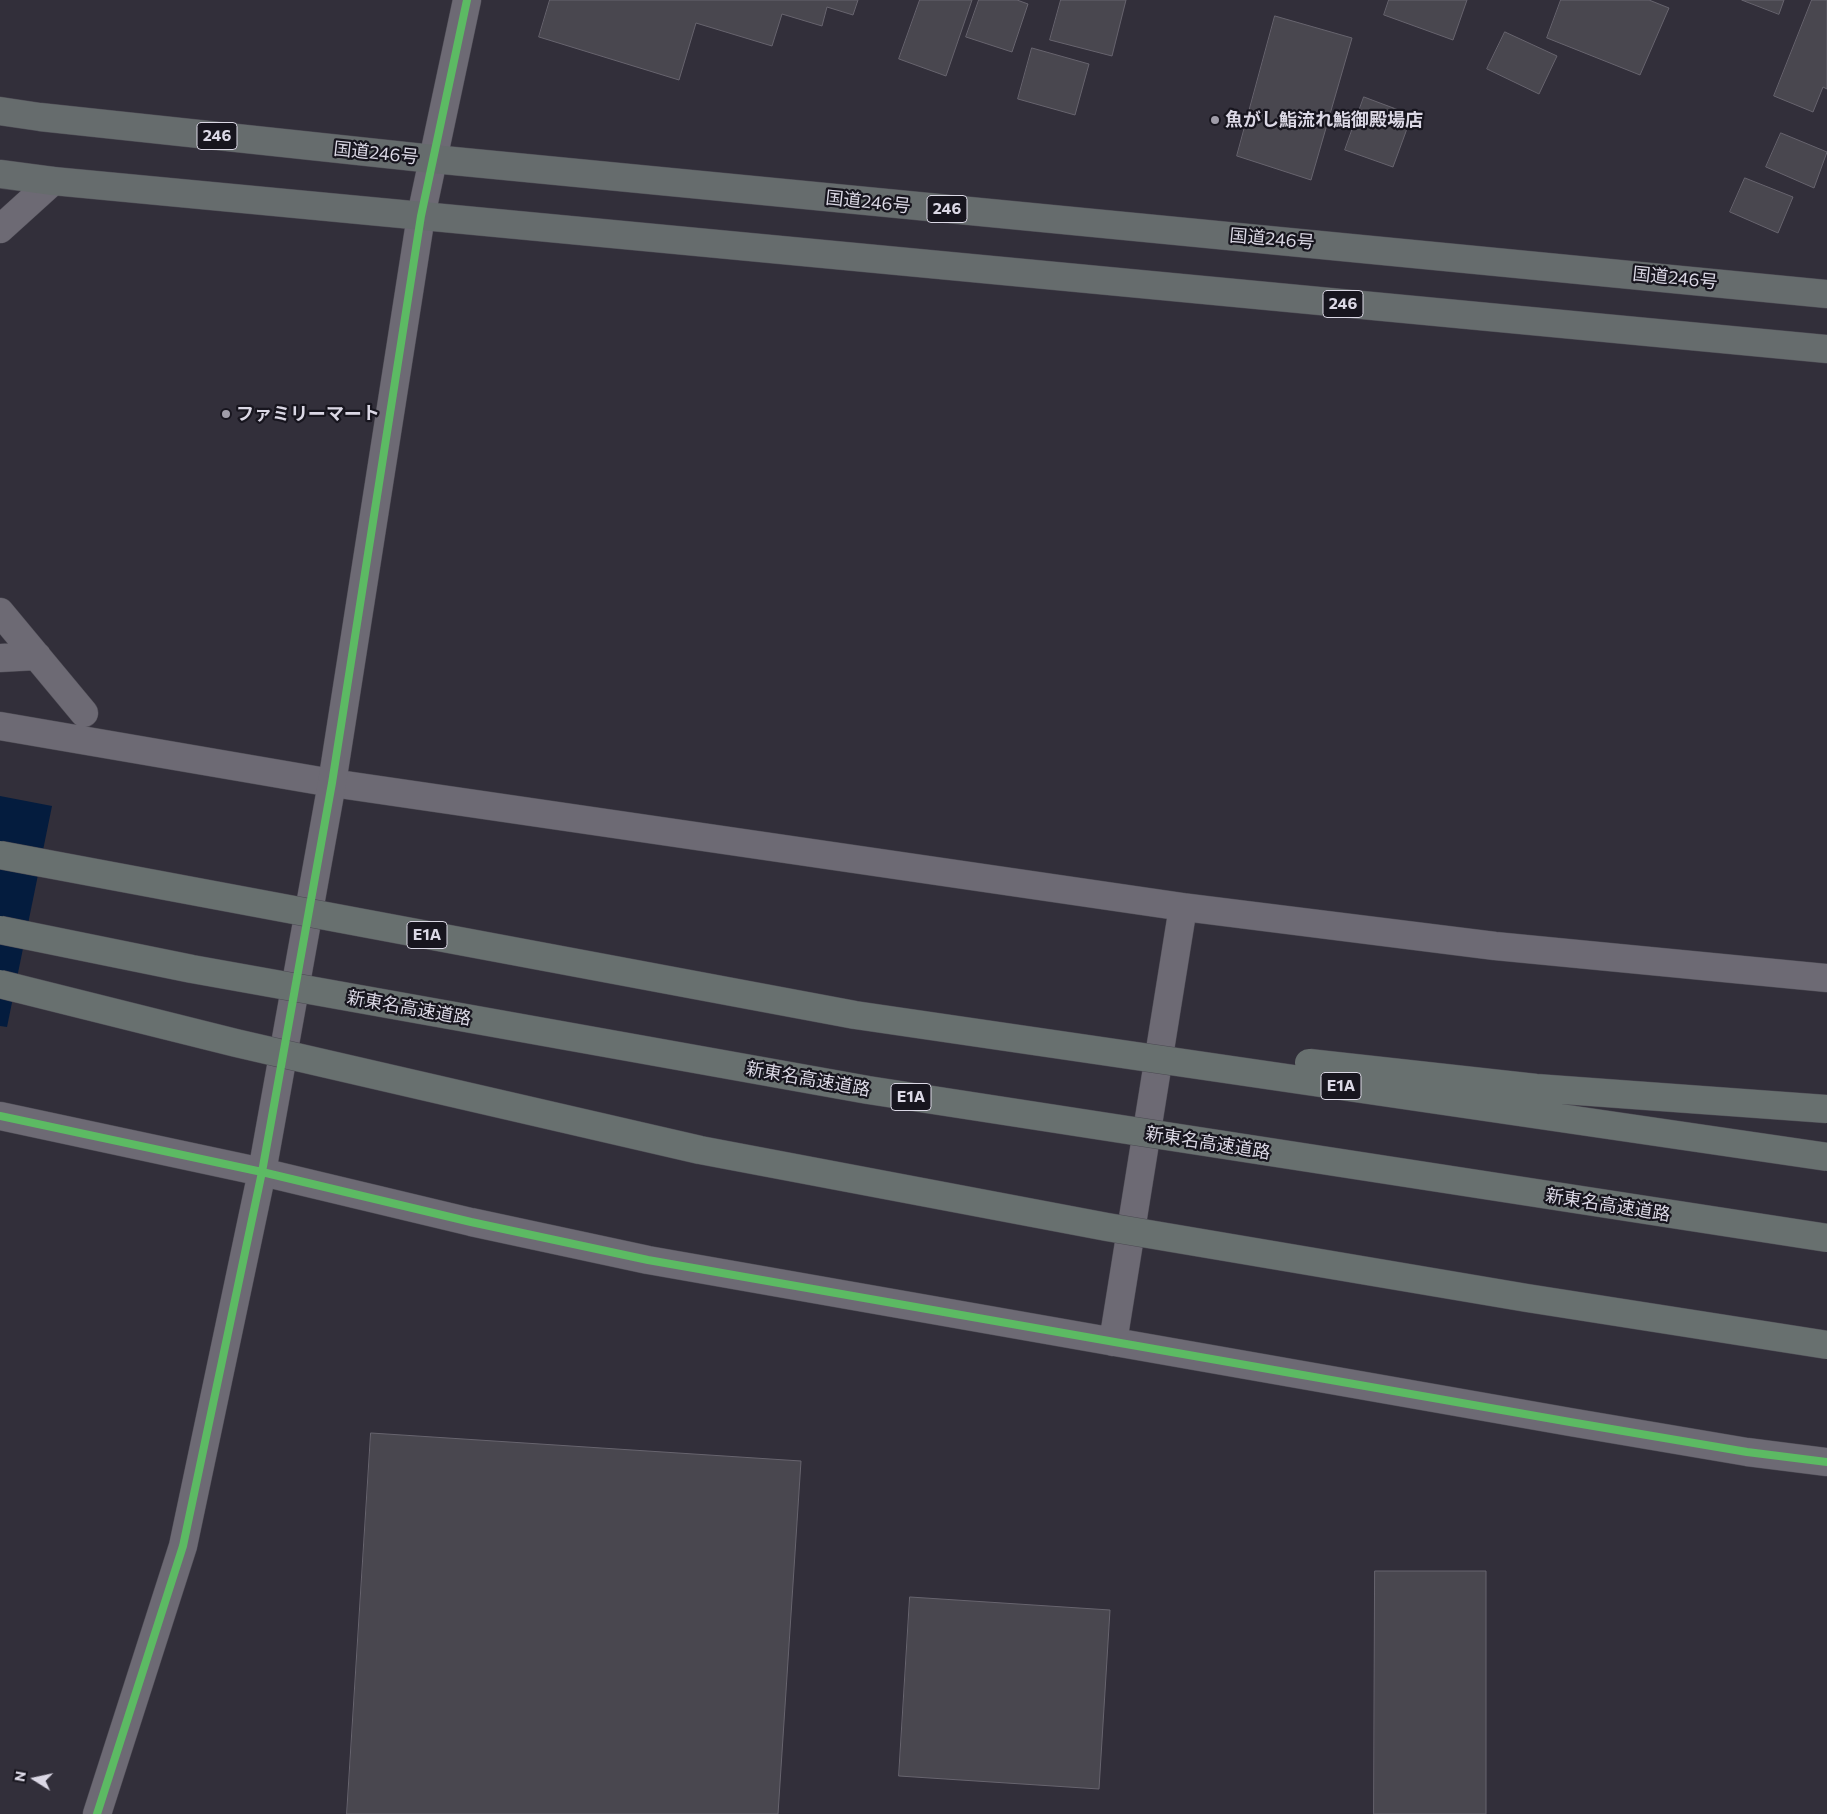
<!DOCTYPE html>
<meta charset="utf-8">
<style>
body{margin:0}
#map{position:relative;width:1827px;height:1814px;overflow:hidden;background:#322f3a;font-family:Commissioner,sans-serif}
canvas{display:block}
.north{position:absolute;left:10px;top:1754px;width:50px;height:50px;-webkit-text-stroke:4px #17151e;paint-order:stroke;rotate:280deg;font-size:14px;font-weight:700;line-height:20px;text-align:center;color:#dbd8e5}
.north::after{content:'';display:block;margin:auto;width:18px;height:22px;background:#dbd8e5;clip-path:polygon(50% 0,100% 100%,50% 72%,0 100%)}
</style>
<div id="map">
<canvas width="1827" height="1814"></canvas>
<div class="north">N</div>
</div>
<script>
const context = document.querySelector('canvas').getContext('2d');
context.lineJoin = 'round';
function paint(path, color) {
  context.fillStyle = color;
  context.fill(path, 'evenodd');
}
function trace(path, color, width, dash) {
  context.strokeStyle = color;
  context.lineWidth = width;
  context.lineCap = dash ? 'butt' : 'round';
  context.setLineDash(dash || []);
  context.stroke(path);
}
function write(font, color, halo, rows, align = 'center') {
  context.font = font + ' Commissioner,"Noto Sans JP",sans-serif';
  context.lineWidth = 4.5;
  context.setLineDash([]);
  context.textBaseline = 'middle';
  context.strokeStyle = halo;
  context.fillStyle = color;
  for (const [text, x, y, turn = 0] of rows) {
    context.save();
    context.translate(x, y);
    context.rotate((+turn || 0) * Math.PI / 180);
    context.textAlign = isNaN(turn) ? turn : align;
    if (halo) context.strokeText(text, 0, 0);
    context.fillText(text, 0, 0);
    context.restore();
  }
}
const water = new Path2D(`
 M0 796 52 806 7 1027 0 1026Z`);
const building = new Path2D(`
 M550 0H858L853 15 827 7 822 26 782 14 772 46 696 23 679 80 539 37Z
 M920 0H972L946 76 899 59Z
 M979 0H1017L1028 4 1012 52 966 37Z
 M1061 0H1126L1112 56 1050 40Z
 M1389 0H1467L1453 40 1384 15Z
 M1561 0H1649L1669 8 1640 75 1547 38Z
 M1742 0H1784L1779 14Z
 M1812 0H1827V89L1823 87 1813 112 1774 96Z
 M1275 16 1352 38 1311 180 1237 156Z
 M1505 32 1557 56 1539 94 1487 69Z
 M1032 48 1089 64 1075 115 1018 99Z
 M1364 97 1412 115 1393 167 1345 150Z
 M1781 133 1827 152 1814 188 1766 167Z
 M1745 178 1793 197 1778 233 1730 212Z
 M371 1433 801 1461 778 1814H347Z
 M1375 1571H1486V1814H1374Z
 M910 1597 1110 1610 1099 1789 899 1776Z`);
const minor = new Path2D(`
 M0 229 53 181
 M0 612 84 713
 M0 658 37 656
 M0 726 332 783 1183 907 1495 946 1827 978
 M0 1116 262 1172 471 1222 648 1260 1570 1422 1747 1452 1827 1462
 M1113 1342 1183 907`);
const tertiary = new Path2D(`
 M97 1814 183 1546 262 1172 332 783 421 216 467 0`);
const trunk = new Path2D(`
 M0 111 40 117 433 159 1827 294
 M0 174 53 181 1827 349`);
const motorwayBridge = new Path2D(`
 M0 855 855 1015 1827 1157
 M0 930 192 969 868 1090 1827 1238
 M0 984 236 1043 700 1150 1107 1227 1527 1298 1827 1345
 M1309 1063 1536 1088 1827 1109`);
const cycleway = new Path2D(`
 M0 1116 262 1172 471 1222 648 1260 1570 1422 1747 1452 1827 1462
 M97 1814 183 1546 262 1172 332 783 421 216 467 0`);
const markers = [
 [1215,120,5,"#a09da9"],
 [226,414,5,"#a09da9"]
];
const shields = [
 [217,136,40],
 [947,209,40],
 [1343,304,40],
 [427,935,40],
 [1341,1086,40],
 [911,1097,40]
];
const shieldNames = [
 ["246",217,136],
 ["246",947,209],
 ["246",1343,304],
 ["E1A",427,935],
 ["E1A",1341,1086],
 ["E1A",911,1097]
];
const poiNames = [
 ["魚がし鮨流れ鮨御殿場店",1225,120],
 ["ファミリーマート",236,414]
];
const streetNames = [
 ["国道246号",376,153,6],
 ["国道246号",868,202,6],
 ["国道246号",1272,239,5],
 ["国道246号",1675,278,6],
 ["新東名高速道路",409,1008,10],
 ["新東名高速道路",808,1079,10],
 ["新東名高速道路",1208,1143,9],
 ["新東名高速道路",1608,1205,9]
];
paint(water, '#041c3e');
paint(building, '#49474f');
trace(building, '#67646e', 1);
trace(minor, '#4d4b54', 29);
trace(tertiary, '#4d4b54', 29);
trace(trunk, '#4d4b54', 29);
trace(minor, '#6d6a74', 28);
trace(tertiary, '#6d6a74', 28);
trace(trunk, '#666c6d', 28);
trace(motorwayBridge, '#4d4b54', 29, []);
trace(motorwayBridge, '#68706f', 28);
trace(cycleway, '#5cba63', 8);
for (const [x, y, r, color] of markers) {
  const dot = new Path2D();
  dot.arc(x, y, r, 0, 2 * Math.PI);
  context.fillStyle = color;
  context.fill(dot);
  trace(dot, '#17151e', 2);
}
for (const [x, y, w] of shields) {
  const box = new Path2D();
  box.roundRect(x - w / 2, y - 13.5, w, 27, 4);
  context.fillStyle = '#17151e';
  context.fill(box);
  trace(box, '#dbd8e5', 1);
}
write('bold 16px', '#dbd8e5', null, shieldNames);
write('bold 18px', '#dbd8e5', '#17151e', poiNames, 'left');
write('18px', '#dbd8e5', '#17151e', streetNames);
</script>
